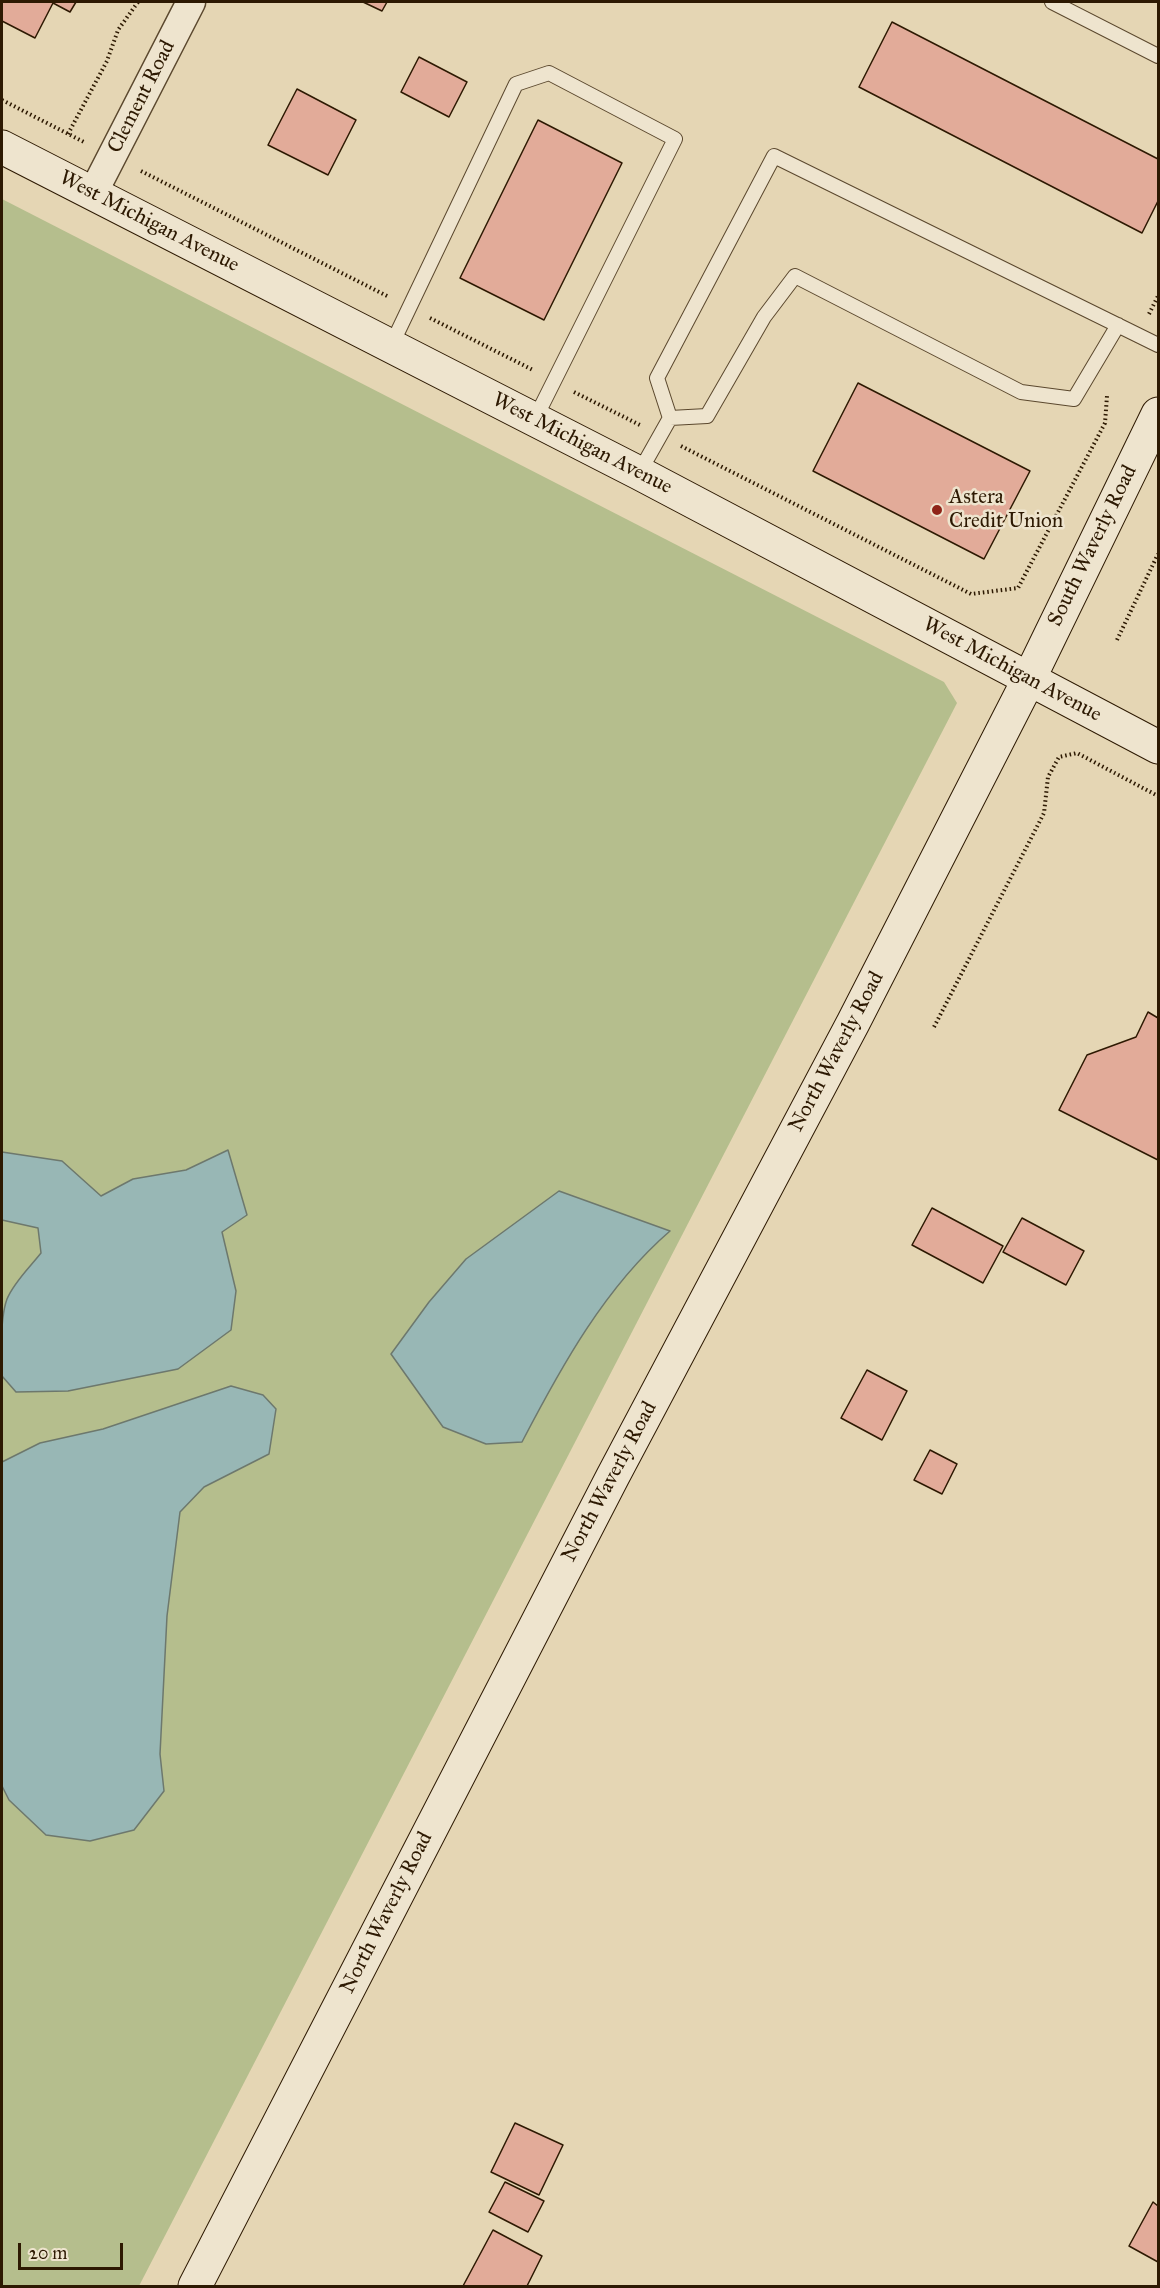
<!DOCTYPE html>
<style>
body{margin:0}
#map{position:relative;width:1160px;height:2288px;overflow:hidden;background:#e5d6b4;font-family:"IM FELL Great Primer",serif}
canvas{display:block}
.frame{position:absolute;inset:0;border:3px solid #2d1902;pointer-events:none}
.scale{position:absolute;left:18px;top:2243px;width:105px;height:27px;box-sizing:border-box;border:3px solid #2d1902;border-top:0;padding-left:8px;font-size:18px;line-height:21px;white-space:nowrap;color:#2d1902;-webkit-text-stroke:4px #eee4ce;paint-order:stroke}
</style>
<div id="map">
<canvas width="1160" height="2288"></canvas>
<div class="frame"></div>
<div class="scale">20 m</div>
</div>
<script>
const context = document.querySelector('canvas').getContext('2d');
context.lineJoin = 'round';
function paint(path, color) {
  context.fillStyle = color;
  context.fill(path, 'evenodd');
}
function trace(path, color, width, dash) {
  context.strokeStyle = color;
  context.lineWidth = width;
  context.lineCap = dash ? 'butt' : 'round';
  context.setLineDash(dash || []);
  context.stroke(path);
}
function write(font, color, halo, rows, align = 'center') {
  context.font = font + ' "IM FELL Great Primer",serif';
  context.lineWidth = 5;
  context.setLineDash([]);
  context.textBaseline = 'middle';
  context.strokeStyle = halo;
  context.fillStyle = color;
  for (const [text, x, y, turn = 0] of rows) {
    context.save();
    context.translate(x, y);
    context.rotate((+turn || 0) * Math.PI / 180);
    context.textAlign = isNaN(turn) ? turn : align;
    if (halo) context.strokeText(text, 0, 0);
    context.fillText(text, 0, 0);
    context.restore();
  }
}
const green = new Path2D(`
 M2 199 944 682 957 703 139 2286H2Z`);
const water = new Path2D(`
 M228 1150 247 1215 222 1232 236 1291 231 1330 178 1369 68 1391 16 1392 2 1376C1 1355 0 1318 7 1299 14 1282 30 1267 41 1253L38 1228 2 1220V1152L62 1161 101 1196 133 1179 186 1170Z
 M559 1191 670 1231C605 1287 561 1367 522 1442L486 1444 443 1427 391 1354 429 1302 466 1259Z
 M231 1386 263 1395 276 1409 269 1454 204 1487 180 1512 167 1616 160 1754 164 1791 134 1830 90 1841 46 1835 9 1800 2 1786V1462L40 1443 103 1429Z`);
const building = new Path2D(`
 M2 2H76L70 12 53 3 35 38 2 21Z
 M363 2H387L382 11Z
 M892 22 1158 159V201L1142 233 859 87Z
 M419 57 467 82 449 117 401 92Z
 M297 89 356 120 328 175 268 145Z
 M538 120 622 163 544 320 460 278Z
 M858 383 1030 471 984 559 813 471Z
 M1148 1012 1158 1018V1160L1059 1110 1087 1055 1136 1037Z
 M932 1208 1003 1246 983 1283 912 1245Z
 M1022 1218 1084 1251 1066 1285 1003 1252Z
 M867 1370 907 1391 882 1440 841 1418Z
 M930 1450 957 1464 942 1494 914 1480Z
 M515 2123 563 2145 539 2195 491 2172Z
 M505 2182 544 2201 528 2232 489 2212Z
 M1153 2202 1158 2206V2262L1129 2246Z
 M493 2230 542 2256 527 2286H463Z`);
const path = new Path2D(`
 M2 100 84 142
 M68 134 107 61 118 30 138 2
 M141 171 389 297
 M1149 314 1158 296
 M430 318 533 370
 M574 392 640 425
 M681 446 971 594 1018 588 1105 423 1107 396
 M1117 640 1158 554
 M934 1027 1044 813 1048 777 1059 757 1077 753 1158 796`);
const lane = new Path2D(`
 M1052 2 1158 56
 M391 346 516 84 549 73 675 139 535 419
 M670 418 707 416 764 317 795 276 1021 392 1074 399 1118 325
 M639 473 670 418 657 378 774 156 1158 345`);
const street = new Path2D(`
 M93 193 191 2`);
const secondary = new Path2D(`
 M2 147 639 473 1158 747
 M195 2286 613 1476 853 1023 1029 679 1158 414`);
const markers = [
 [937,510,6,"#8f2418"]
];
const streetNames = [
 ["Clement Road",142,97,-63],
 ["West Michigan Avenue",149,222,27],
 ["West Michigan Avenue",582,444,27],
 ["South Waverly Road",1093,546,-64],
 ["West Michigan Avenue",1012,670,28],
 ["North Waverly Road",837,1052,-62],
 ["North Waverly Road",610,1482,-62],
 ["North Waverly Road",387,1913,-63]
];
const poiNames = [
 ["Astera",949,498],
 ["Credit Union",949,522]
];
paint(green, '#b5be8d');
paint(water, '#98b7b5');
trace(water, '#6d786d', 1.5);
paint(building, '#e2ab99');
trace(building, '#2d1902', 1.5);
trace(lane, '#5b482e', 16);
trace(street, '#5b482e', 31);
trace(secondary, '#2d1902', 35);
trace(path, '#2d1902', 4, [1.5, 3]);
trace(lane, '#eee4ce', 14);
trace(street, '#eee4ce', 28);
trace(secondary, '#eee4ce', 33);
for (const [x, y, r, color] of markers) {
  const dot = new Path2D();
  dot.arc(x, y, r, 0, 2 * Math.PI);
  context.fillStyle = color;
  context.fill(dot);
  trace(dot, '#eee4ce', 2);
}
write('21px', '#2d1902', '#eee4ce', streetNames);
write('21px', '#2d1902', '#eee4ce', poiNames, 'left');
</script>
